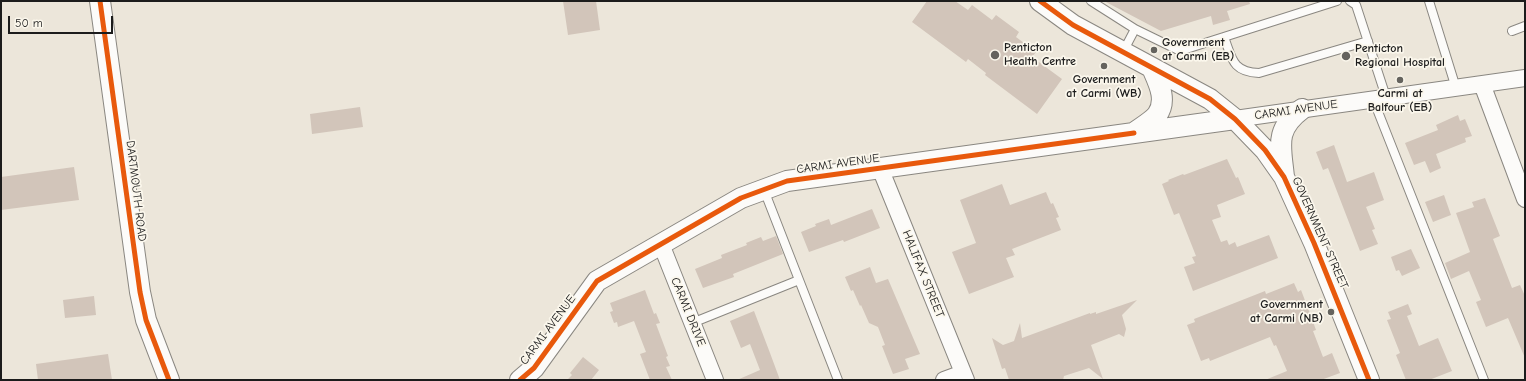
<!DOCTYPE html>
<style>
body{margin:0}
#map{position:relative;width:1526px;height:381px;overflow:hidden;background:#ece6da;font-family:"Comic Neue",sans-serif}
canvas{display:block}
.frame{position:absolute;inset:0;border:2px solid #1c1c1c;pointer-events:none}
.scale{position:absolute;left:8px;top:16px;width:105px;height:18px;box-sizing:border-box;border:2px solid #1c1c1c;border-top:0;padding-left:5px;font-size:12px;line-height:14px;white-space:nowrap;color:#1c1c1c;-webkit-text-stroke:3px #fbf7ec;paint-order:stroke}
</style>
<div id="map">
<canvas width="1526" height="381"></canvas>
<div class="frame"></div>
<div class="scale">50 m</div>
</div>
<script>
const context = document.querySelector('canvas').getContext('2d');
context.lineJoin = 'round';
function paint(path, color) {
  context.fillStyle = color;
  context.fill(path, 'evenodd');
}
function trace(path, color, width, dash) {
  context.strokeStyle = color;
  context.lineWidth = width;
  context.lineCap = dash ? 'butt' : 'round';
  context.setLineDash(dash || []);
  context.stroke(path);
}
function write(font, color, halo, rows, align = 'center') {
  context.font = font + ' "Comic Neue",sans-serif';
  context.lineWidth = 3.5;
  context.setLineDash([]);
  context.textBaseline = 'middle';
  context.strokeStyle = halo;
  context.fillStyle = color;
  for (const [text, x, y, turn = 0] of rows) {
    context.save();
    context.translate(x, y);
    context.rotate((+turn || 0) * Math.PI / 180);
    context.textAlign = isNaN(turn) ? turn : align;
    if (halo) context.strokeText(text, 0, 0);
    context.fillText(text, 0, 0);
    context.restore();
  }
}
const building = new Path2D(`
 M563 1H596L600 30 568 35Z
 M927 1H955L968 10 972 5 992 20 996 15 1019 32 1016 37 1036 52 1032 57 1062 79 1037 114 985 75 986 73 968 59 966 62 912 22Z
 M1104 1H1249L1250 4 1227 11 1230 20 1213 25 1211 16 1161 31Z
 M360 107 363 127 312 134 310 114Z
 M1458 115 1460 121 1465 119 1472 136 1465 138 1466 142 1436 154 1441 168 1430 173 1425 161 1414 165 1405 143 1438 130 1436 125Z
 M1334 145 1347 182 1374 172 1384 200 1366 207 1375 229 1372 230 1378 244 1360 251 1328 168 1323 170 1316 152Z
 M1227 159 1236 178 1238 177 1245 194 1217 205 1221 217 1212 220 1221 242 1227 240 1229 245 1235 242 1237 247 1269 235 1278 258 1193 291 1184 267 1195 263 1192 257 1196 256 1179 213 1174 215 1162 184 1169 181 1168 180 1183 174 1184 175Z
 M74 167 79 200 1 210V177Z
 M1002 184 1010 205 1046 192 1051 204 1053 203 1059 217 1056 218 1061 230 1012 249 1015 255 1006 258 1014 277 969 294 952 252 976 243 960 200Z
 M1444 195 1451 215 1433 222 1425 202Z
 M1485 198 1500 236 1493 239 1512 288 1520 285 1525 296V358L1508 318 1486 327 1476 302 1481 300 1469 271 1451 279 1445 263 1470 252 1456 213 1474 207 1472 202Z
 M872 209 880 228 844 242 843 240 809 252 801 232 816 226 815 224 829 219 831 225Z
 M776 236 783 254 733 274 734 277 703 288 695 269 722 258 721 255 747 245 746 243 761 237 763 241Z
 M1411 249 1420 268 1402 276 1399 270 1396 271 1391 257Z
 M870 267 876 283 888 279 920 354 905 359 909 369 893 374 882 346 885 345 878 327 869 323 861 305 860 306 853 290 851 291 845 277Z
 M1294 283 1298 292 1301 290 1309 311 1316 330 1313 331 1323 357 1332 353 1340 373 1321 380H1265L1287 371 1276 345 1274 346 1270 337 1210 361 1209 358 1201 361 1187 325 1195 322 1194 319 1265 291 1266 294Z
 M645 290 654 314 656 313 660 323 656 324 668 356 666 357 670 366 666 367 672 380H650L640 354 646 352 634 321 618 327 617 322 614 323 610 312 613 311 610 303Z
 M94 296 96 315 65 318 63 300Z
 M1137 300 1122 315 1126 329 1124 337 1119 334 1091 345 1103 379 1089 368 1064 376 1063 380H1009L1005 368 1002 369 992 338 1003 345 1014 341 1020 323 1022 338 1090 313V314L1096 312V314Z
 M1408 304 1412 314 1407 316 1419 346 1438 338 1452 371 1429 380H1406L1396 355 1400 353 1387 320 1391 319 1388 312Z
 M754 311 770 353 780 380H737L760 370 750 344 741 348 730 321Z
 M108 354 112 380H38L36 364Z
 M583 357 599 370 591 380H567L572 375 570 373Z`);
const service = new Path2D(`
 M1091 1 1135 29
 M1350 1 1356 5 1386 97
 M1429 1 1456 88
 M1512 31 1525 26
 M1224 37C1232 58 1232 72 1259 73L1368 41
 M1123 52 1135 29 1176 49 1183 50 1337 1
 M1373 99 1484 380
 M764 190 838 380
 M692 323 799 280`);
const minor = new Path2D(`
 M1482 84 1525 199
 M1235 119 1525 78
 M880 168 966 380
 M661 244 715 380
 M944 380 963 373`);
const tertiary = new Path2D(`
 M100 1 140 292 146 320 169 380
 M1040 1 1073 25 1210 99 1235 119 1265 150 1284 177 1314 243 1369 380
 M1135 132C1142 127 1152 121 1157 115 1168 100 1158 82 1152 68
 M1284 177C1281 146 1274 130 1302 109
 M520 380 534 368 597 281 741 198 787 181 1235 119`);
const cycleway = new Path2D(`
 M100 1 140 292 146 320 169 380
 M1040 1 1073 25 1210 99 1235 119 1265 150 1284 177 1314 243 1369 380
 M520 380 534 368 597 281 741 198 787 181 1134 133`);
const markers = [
 [1154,50,4,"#65635e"],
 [995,55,5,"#65635e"],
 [1346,56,5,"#65635e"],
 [1104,66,4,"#65635e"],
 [1400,80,4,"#65635e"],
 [1331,312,4,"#65635e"]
];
const poiNames = [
 ["Government",1162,43],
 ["at Carmi (EB)",1162,57],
 ["Penticton",1004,48],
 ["Health Centre",1004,62],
 ["Penticton",1355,49],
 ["Regional Hospital",1355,63],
 ["Government",1104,80,"center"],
 ["at Carmi (WB)",1104,94,"center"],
 ["Carmi at",1400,94,"center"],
 ["Balfour (EB)",1400,108,"center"],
 ["Government",1323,305,"right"],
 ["at Carmi (NB)",1323,319,"right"]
];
const streetNames = [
 ["CARMI AVENUE",1296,110,-8],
 ["CARMI AVENUE",838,164,-8],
 ["DARTMOUTH ROAD",136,191,83],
 ["GOVERNMENT STREET",1320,233,66],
 ["HALIFAX STREET",923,274,68],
 ["CARMI DRIVE",688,312,68],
 ["CARMI AVENUE",548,330,-53]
];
paint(building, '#d2c5ba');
trace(service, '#8a8781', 10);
trace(minor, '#8a8781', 18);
trace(tertiary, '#8a8781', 22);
trace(service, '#fcfbf9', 8);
trace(minor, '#fcfbf9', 16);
trace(tertiary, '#fcfbf9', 20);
trace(cycleway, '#e8590c', 5);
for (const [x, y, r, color] of markers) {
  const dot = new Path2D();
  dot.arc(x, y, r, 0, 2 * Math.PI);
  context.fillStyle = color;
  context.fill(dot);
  trace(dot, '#fbf7ec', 1.5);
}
write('bold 12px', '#1c1c1c', '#fbf7ec', poiNames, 'left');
write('12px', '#1c1c1c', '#fbf7ec', streetNames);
</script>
